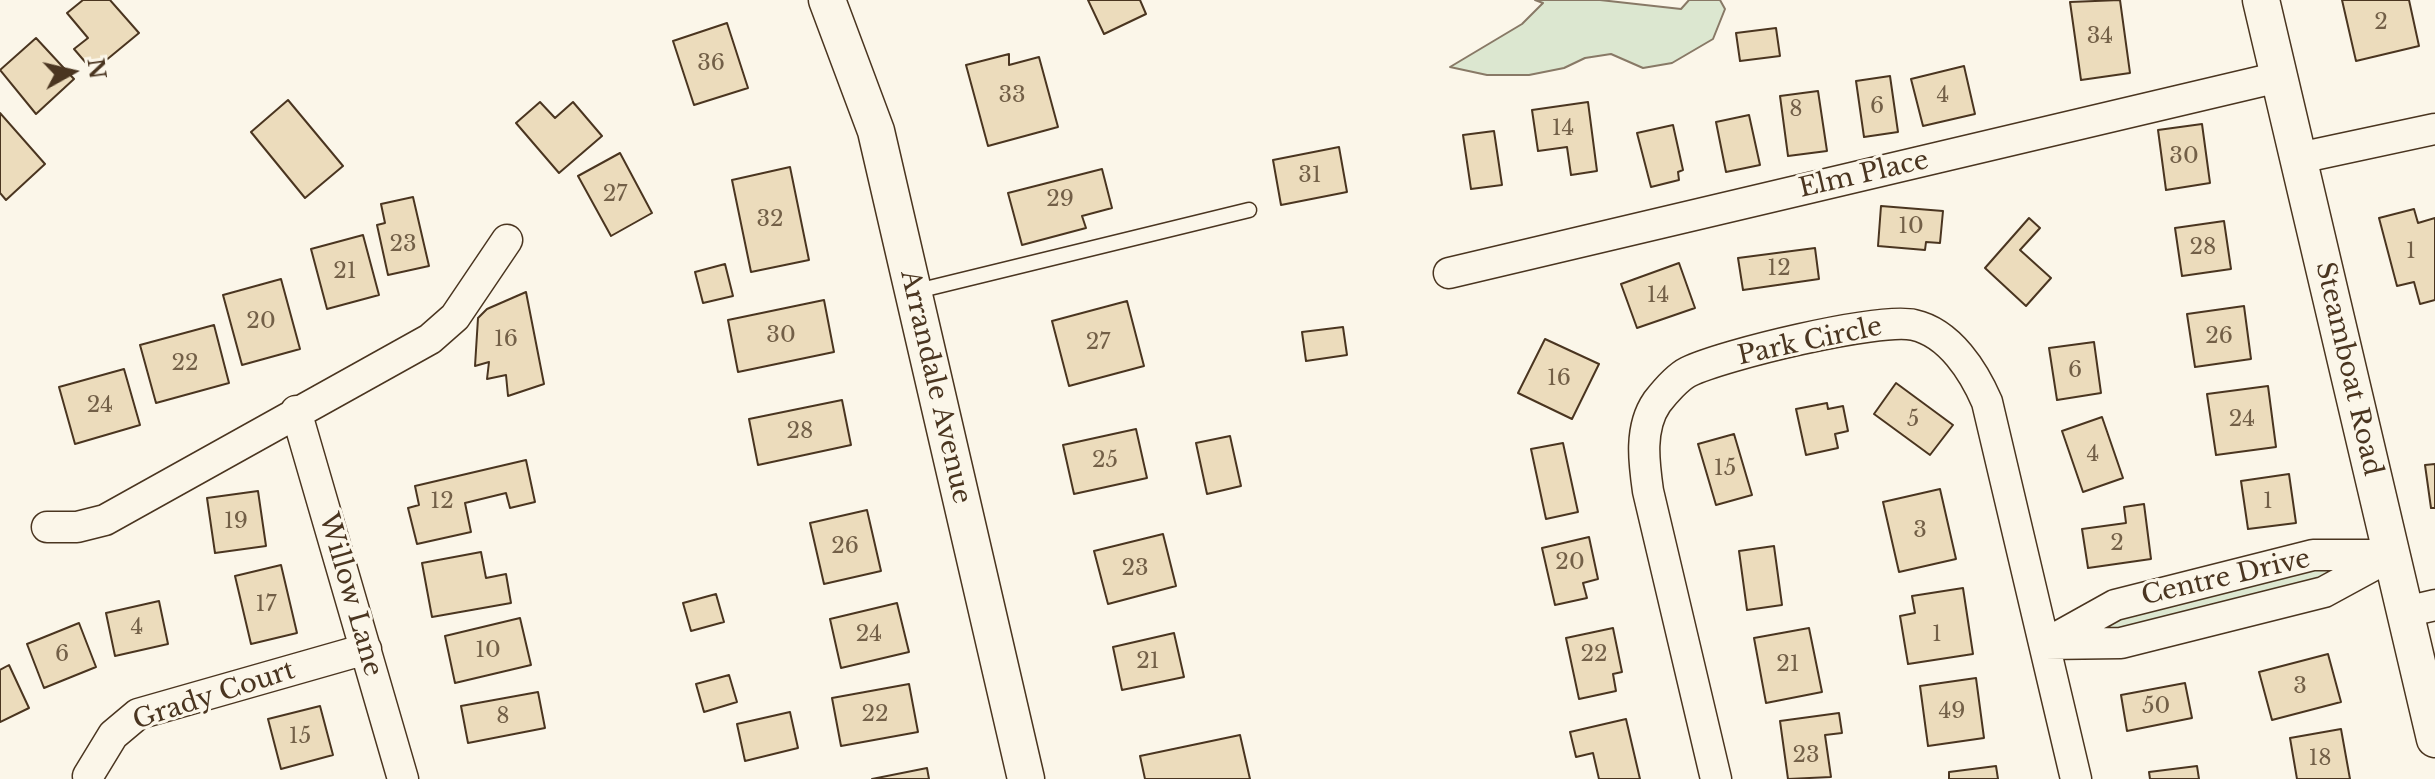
<!DOCTYPE html>
<style>
body{margin:0}
#map{position:relative;width:2435px;height:779px;overflow:hidden;background:#fbf6e9;font-family:"Libre Baskerville",serif}
canvas{display:block}
.north{position:absolute;left:32px;top:32px;width:80px;height:80px;-webkit-text-stroke:6px #fbf6e9;paint-order:stroke;rotate:82deg;font-size:22px;font-weight:700;line-height:32px;text-align:center;color:#4a3520}
.north::after{content:'';display:block;margin:auto;width:28px;height:36px;background:#4a3520;clip-path:polygon(50% 0,100% 100%,50% 72%,0 100%)}
</style>
<div id="map">
<canvas width="2435" height="779"></canvas>
<div class="north">N</div>
</div>
<script>
const context = document.querySelector('canvas').getContext('2d');
context.lineJoin = 'round';
function paint(path, color) {
  context.fillStyle = color;
  context.fill(path, 'evenodd');
}
function trace(path, color, width, dash) {
  context.strokeStyle = color;
  context.lineWidth = width;
  context.lineCap = dash ? 'butt' : 'round';
  context.setLineDash(dash || []);
  context.stroke(path);
}
function write(font, color, halo, rows, align = 'center') {
  context.font = font + ' "Libre Baskerville",serif';
  context.lineWidth = 6;
  context.setLineDash([]);
  context.textBaseline = 'middle';
  context.strokeStyle = halo;
  context.fillStyle = color;
  for (const [text, x, y, turn = 0] of rows) {
    context.save();
    context.translate(x, y);
    context.rotate((+turn || 0) * Math.PI / 180);
    context.textAlign = isNaN(turn) ? turn : align;
    if (halo) context.strokeText(text, 0, 0);
    context.fillText(text, 0, 0);
    context.restore();
  }
}
const green = new Path2D(`
 M1535 0H1600L1681 9 1689 0H1720L1725 9 1713 39 1672 63 1643 68 1611 54 1585 58 1564 68 1529 75H1487L1450 67 1522 24 1543 3Z
 M2365 562 2322 585 2119 637 2068 639 2119 612 2317 564Z`);
const building = new Path2D(`
 M83 0H110L139 33 93 71 74 49 88 38 67 13Z
 M1088 0H1140L1146 14 1104 34Z
 M2120 0 2130 73 2081 80 2070 2Z
 M2342 0H2409L2419 46 2356 61Z
 M727 23 748 88 694 105 673 41Z
 M1776 28 1780 56 1740 61 1736 33Z
 M36 38 74 79 36 114 0 70Z
 M1009 54V65L1039 57 1058 127 988 146 966 65Z
 M1964 66 1975 114 1923 126 1911 79Z
 M1890 76 1898 132 1864 137 1856 81Z
 M1818 91 1827 151 1788 156 1780 96Z
 M288 100 343 166 305 198 251 132Z
 M540 102 555 118 573 102 602 136 559 173 516 123Z
 M1588 102 1597 171 1571 175 1567 147 1538 151 1532 110Z
 M0 113 45 164 6 200 0 193Z
 M1749 115 1760 165 1726 172 1716 122Z
 M2202 124 2210 183 2166 190 2158 130Z
 M1673 125 1683 170 1678 172 1679 180 1651 187 1637 133Z
 M1494 131 1502 185 1471 189 1463 135Z
 M1339 147 1347 192 1281 205 1273 160Z
 M620 153 652 213 611 236 578 176Z
 M790 167 809 260 751 272 732 180Z
 M1102 169 1112 208 1082 216 1086 228 1022 245 1008 193Z
 M413 197 429 266 388 275 377 225 385 223 381 204Z
 M1881 206 1943 211 1940 243 1926 242 1925 250 1878 246Z
 M2414 209 2418 223 2435 218V300L2420 304 2414 282 2397 286 2379 218Z
 M2029 218 2040 228 2020 250 2051 278 2026 306 1985 268Z
 M2224 221 2231 269 2182 276 2175 228Z
 M363 235 379 295 327 309 311 249Z
 M1815 248 1819 279 1743 290 1738 258Z
 M1679 263 1695 308 1637 328 1621 284Z
 M725 264 733 296 703 303 695 272Z
 M281 279 300 349 242 365 223 295Z
 M526 292 544 384 508 396 506 375 487 379 489 362 475 366 478 318 487 309Z
 M824 300 834 352 738 372 728 320Z
 M1127 301 1144 366 1069 386 1052 321Z
 M2244 306 2251 359 2195 367 2187 314Z
 M214 325 229 383 156 403 140 345Z
 M1343 327 1347 355 1306 361 1302 332Z
 M1545 339 1599 364 1572 419 1518 393Z
 M2094 342 2101 393 2057 400 2049 348Z
 M124 369 140 425 75 444 59 387Z
 M1896 383 1953 425 1930 455 1874 414Z
 M2268 386 2276 447 2216 455 2207 394Z
 M842 400 851 445 758 465 749 419Z
 M1827 403 1828 409 1843 406 1848 431 1835 434 1838 448 1806 455 1796 409Z
 M2102 417 2123 478 2083 492 2062 431Z
 M1136 429 1147 478 1074 494 1063 445Z
 M1734 434 1752 495 1716 505 1698 444Z
 M1230 436 1241 486 1207 494 1196 443Z
 M1563 443 1578 512 1546 519 1531 449Z
 M526 460 535 502 510 508 506 493 465 503 471 532 417 544 408 508 419 505 415 486Z
 M2435 464V508H2431L2425 465Z
 M2289 474 2296 523 2248 529 2241 481Z
 M1940 489 1956 559 1899 572 1883 502Z
 M258 491 266 546 215 553 207 498Z
 M2144 504 2151 559 2088 568 2082 529 2126 523 2124 507Z
 M867 510 881 571 824 584 810 523Z
 M1163 534 1176 586 1108 604 1094 551Z
 M1589 537 1598 579 1583 583 1587 598 1555 605 1542 548Z
 M1774 546 1782 605 1747 610 1739 551Z
 M481 552 486 578 506 574 511 603 432 617 422 563Z
 M281 565 297 633 251 644 235 576Z
 M1963 588 1973 654 1908 664 1900 616 1915 613 1912 596Z
 M716 594 724 622 691 631 683 603Z
 M159 601 168 644 115 656 106 613Z
 M897 603 909 652 841 668 830 619Z
 M520 618 531 665 455 683 445 636Z
 M79 623 96 667 44 688 27 644Z
 M1613 628 1622 672 1613 674 1616 691 1579 699 1566 638Z
 M1809 628 1822 692 1766 703 1754 638Z
 M1174 633 1184 677 1122 690 1113 647Z
 M2328 654 2341 702 2272 720 2259 672Z
 M9 665 29 708 0 722V670Z
 M729 675 737 702 704 712 696 684Z
 M1976 678 1984 738 1928 746 1920 686Z
 M2185 683 2192 718 2127 731 2121 695Z
 M909 684 918 732 841 746 832 698Z
 M538 692 545 728 468 743 461 706Z
 M320 706 333 755 281 769 268 719Z
 M790 712 798 748 745 761 737 724Z
 M1839 713 1842 733 1825 735 1831 777 1788 779 1780 721Z
 M1626 719 1640 779H1599L1593 753 1576 757 1570 732Z
 M2341 729 2350 779H2297L2290 738Z
 M1240 735 1250 779H1145L1140 756Z
 M1996 766 1998 779H1949V772Z
 M2197 766 2199 779H2150L2149 772Z
 M927 768 929 779H872Z`);
const service = new Path2D(`
 M913 292 1249 210`);
const minor = new Path2D(`
 M2299 158 2435 129
 M1449 273 2279 77
 M296 411 403 779
 M47 527H77L105 520 430 339 455 317 507 240
 M2313 555H2392L2324 592 2121 643 2045 644 2115 605Z
 M2405 612 2435 605
 M88 776 113 735 138 714 366 649
 M1716 779 1648 491C1644 463 1639 428 1657 402 1664 393 1678 377 1688 372 1722 355 1879 317 1914 325 1950 333 1974 372 1987 402L2076 779`);
const tertiary = new Path2D(`
 M827 0 876 131 1026 779
 M2261 0 2435 739`);
const numberNames = [
 ["2",2381,23],
 ["34",2100,37],
 ["36",711,64],
 ["33",1012,96],
 ["4",1943,96],
 ["6",1877,107],
 ["8",1796,110],
 ["14",1563,129],
 ["30",2184,157],
 ["31",1310,176],
 ["27",615,195],
 ["29",1060,200],
 ["32",770,220],
 ["10",1911,227],
 ["23",403,245],
 ["28",2203,248],
 ["1",2411,252],
 ["12",1779,269],
 ["21",345,272],
 ["14",1658,296],
 ["20",261,322],
 ["30",781,336],
 ["26",2219,337],
 ["16",506,340],
 ["27",1098,343],
 ["22",185,364],
 ["6",2075,371],
 ["16",1559,379],
 ["24",100,406],
 ["5",1913,420],
 ["24",2242,420],
 ["28",800,432],
 ["4",2093,455],
 ["25",1105,461],
 ["15",1725,469],
 ["12",442,502],
 ["1",2268,502],
 ["19",236,522],
 ["3",1920,531],
 ["2",2117,544],
 ["26",845,547],
 ["20",1570,563],
 ["23",1135,569],
 ["17",266,605],
 ["4",137,628],
 ["24",869,635],
 ["1",1937,635],
 ["10",488,651],
 ["6",62,655],
 ["22",1594,655],
 ["21",1148,662],
 ["21",1788,665],
 ["3",2300,687],
 ["50",2156,707],
 ["49",1952,712],
 ["22",875,715],
 ["8",503,717],
 ["15",300,737],
 ["23",1806,756],
 ["18",2320,759]
];
const streetNames = [
 ["Elm Place",1864,175,-13],
 ["Park Circle",1810,342,-12],
 ["Steamboat Road",2348,369,77],
 ["Arrandale Avenue",935,387,77],
 ["Centre Drive",2226,578,-13],
 ["Willow Lane",350,595,74],
 ["Grady Court",214,696,-18]
];
paint(green, '#dce7d0');
trace(green, '#887966', 2);
paint(building, '#ecdcbc');
trace(building, '#4a3520', 2);
trace(service, '#4a3520', 17);
trace(minor, '#4a3520', 33);
trace(tertiary, '#4a3520', 39);
trace(service, '#fbf6e9', 14);
trace(minor, '#fbf6e9', 30);
trace(tertiary, '#fbf6e9', 36);
write('22px', '#725f47', null, numberNames);
write('26px', '#4a3520', '#fbf6e9', streetNames);
</script>
